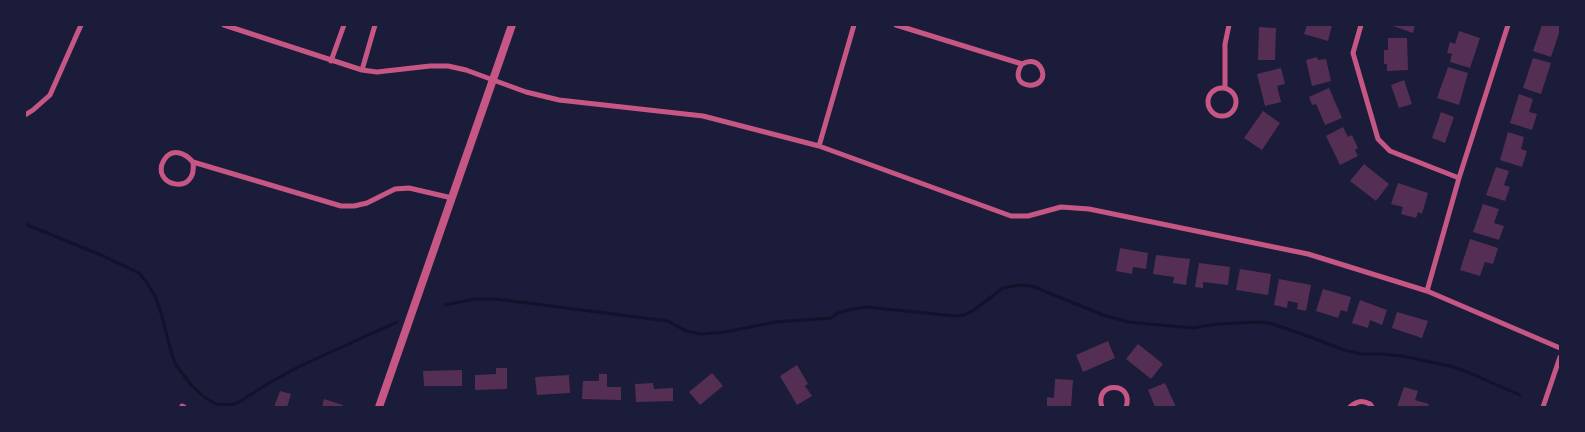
<!DOCTYPE html>
<style>
body{margin:0}
#map{position:relative;width:1585px;height:432px;overflow:hidden;background:#1b1b3a;font-family:"Fira Sans Condensed",sans-serif}
canvas{display:block}
.frame{position:absolute;inset:0;border:26px solid #1b1b3a;pointer-events:none}
</style>
<div id="map">
<canvas width="1585" height="432"></canvas>
<div class="frame"></div>
</div>
<script>
const context = document.querySelector('canvas').getContext('2d');
context.lineJoin = 'round';
function trace(path, color, width, dash) {
  context.strokeStyle = color;
  context.lineWidth = width;
  context.lineCap = dash ? 'butt' : 'round';
  context.setLineDash(dash || []);
  context.stroke(path);
}
function paint(path, color) {
  context.fillStyle = color;
  context.fill(path, 'evenodd');
}
const stream = new Path2D(`
 M25 224 101 255 139 273 147 283 155 296 161 313 172 355 176 365 192 386 204 397 216 404 231 405 239 402 269 383 300 366 397 322
 M445 305 475 299H496L668 321 686 331 701 334 725 332 775 322 831 318 838 313 849 310 866 307 955 316 964 315 974 310 1003 288 1019 285 1032 286 1103 315 1128 322 1192 328 1217 324 1260 322 1273 324 1313 338 1344 350 1361 354H1380L1402 356 1450 366 1465 371 1520 395`);
const building = new Path2D(`
 M1307 25H1332L1328 41 1304 34Z
 M1390 25H1415L1413 33Z
 M1542 25 1560 26V30L1551 57 1533 51Z
 M1259 27 1276 28 1275 60H1258Z
 M1459 31 1480 38 1470 68 1450 62 1452 54 1447 53 1450 42 1455 44Z
 M1388 38H1407L1408 70 1387 71V64H1384V50H1388Z
 M1317 57 1318 60 1326 59 1331 81 1312 86 1306 60Z
 M1533 58 1551 63 1541 94 1523 88Z
 M1448 67 1468 73 1459 105 1437 98Z
 M1281 68 1285 84 1277 86 1281 102 1265 106 1257 74Z
 M1404 80 1412 104 1399 108 1391 85Z
 M1329 88 1342 118 1325 125 1316 104 1312 105 1309 97Z
 M1519 94 1533 99 1529 112 1537 114 1532 130 1510 123Z
 M1263 111 1280 123 1262 150 1244 138Z
 M1441 112 1454 117 1445 143 1432 138Z
 M1343 127 1348 137 1352 135 1358 148 1355 150 1358 156 1340 165 1326 136Z
 M1508 132 1524 137 1521 149 1527 151 1522 167 1500 160Z
 M1364 164 1389 184 1376 201 1350 181Z
 M1496 167 1509 171 1504 185 1510 187 1505 201 1486 195Z
 M1398 183 1428 193 1422 214 1418 212 1416 218 1401 214 1403 207 1391 204Z
 M1483 204 1499 209 1494 223 1504 226 1499 240 1473 232Z
 M1470 239 1498 248 1493 264 1485 262 1480 276 1460 270Z
 M1120 248 1148 253 1146 269 1133 267 1132 274 1116 271Z
 M1156 255 1190 259 1186 285 1173 283 1174 277 1153 274Z
 M1199 263 1230 267 1228 285 1203 282V288L1195 287Z
 M1240 269 1271 274 1268 295 1236 290Z
 M1279 279 1311 285 1306 311 1297 309 1298 303 1288 301 1287 308 1274 305Z
 M1323 289 1351 297 1347 312 1341 310 1338 318 1316 311Z
 M1360 300 1387 310 1382 325 1370 320 1368 328 1352 323Z
 M1397 312 1428 321 1422 338 1392 328Z
 M1108 341 1115 358 1083 372 1076 355Z
 M1138 344 1163 364 1151 379 1126 359Z
 M797 365 808 384 805 386 812 396 797 405 780 376Z
 M496 368H507V389L475 390V375L496 374Z
 M462 370V386H424L423 371Z
 M712 373 723 386 700 405 689 392Z
 M599 374H607V387H621V400L582 399 583 381H599Z
 M569 375 570 393 537 395 535 377Z
 M1055 379 1073 380 1071 407H1047V397L1054 398Z
 M653 383 654 389 673 388V401L636 402 635 384Z
 M1165 383 1176 407H1155L1148 390Z
 M1404 387 1418 391 1415 400 1429 404 1428 407H1397Z
 M280 391 291 394 287 407H274Z
 M324 399 343 405 342 407H322Z`);
const minor = new Path2D(`
 M224 25 362 70 377 72 430 66H448L466 70 526 92 559 100 703 116 819 146 1011 216H1028L1061 207 1089 209 1308 254 1427 291 1560 348
 M896 25 1022 64C1029 60 1038 60 1042 70 1049 92 1005 90 1022 64
 M1361 25 1353 53 1378 139 1390 151 1459 178
 M331 61 344 25
 M362 70 375 25
 M1208 102a14 14 0 1 1 28 0a14 14 0 1 1-28 0Z
 M1225 88V44L1229 25
 M25 115 33 110 50 95 81 25
 M819 146 854 25
 M193 162C198 198 149 185 164 160 172 147 185 153 193 162L341 206H354L367 203 395 189 409 188 452 198
 M1427 291 1459 178 1508 25
 M182 406 184 407
 M1102 407C1093 381 1135 381 1126 407
 M1350 407C1357 401 1362 400 1370 404L1372 407
 M1543 407 1560 357`);
const tertiary = new Path2D(`
 M379 407 512 25`);
trace(stream, '#12122b', 3);
paint(building, '#542f53');
trace(minor, '#c65784', 5);
trace(tertiary, '#c65784', 8);
</script>
